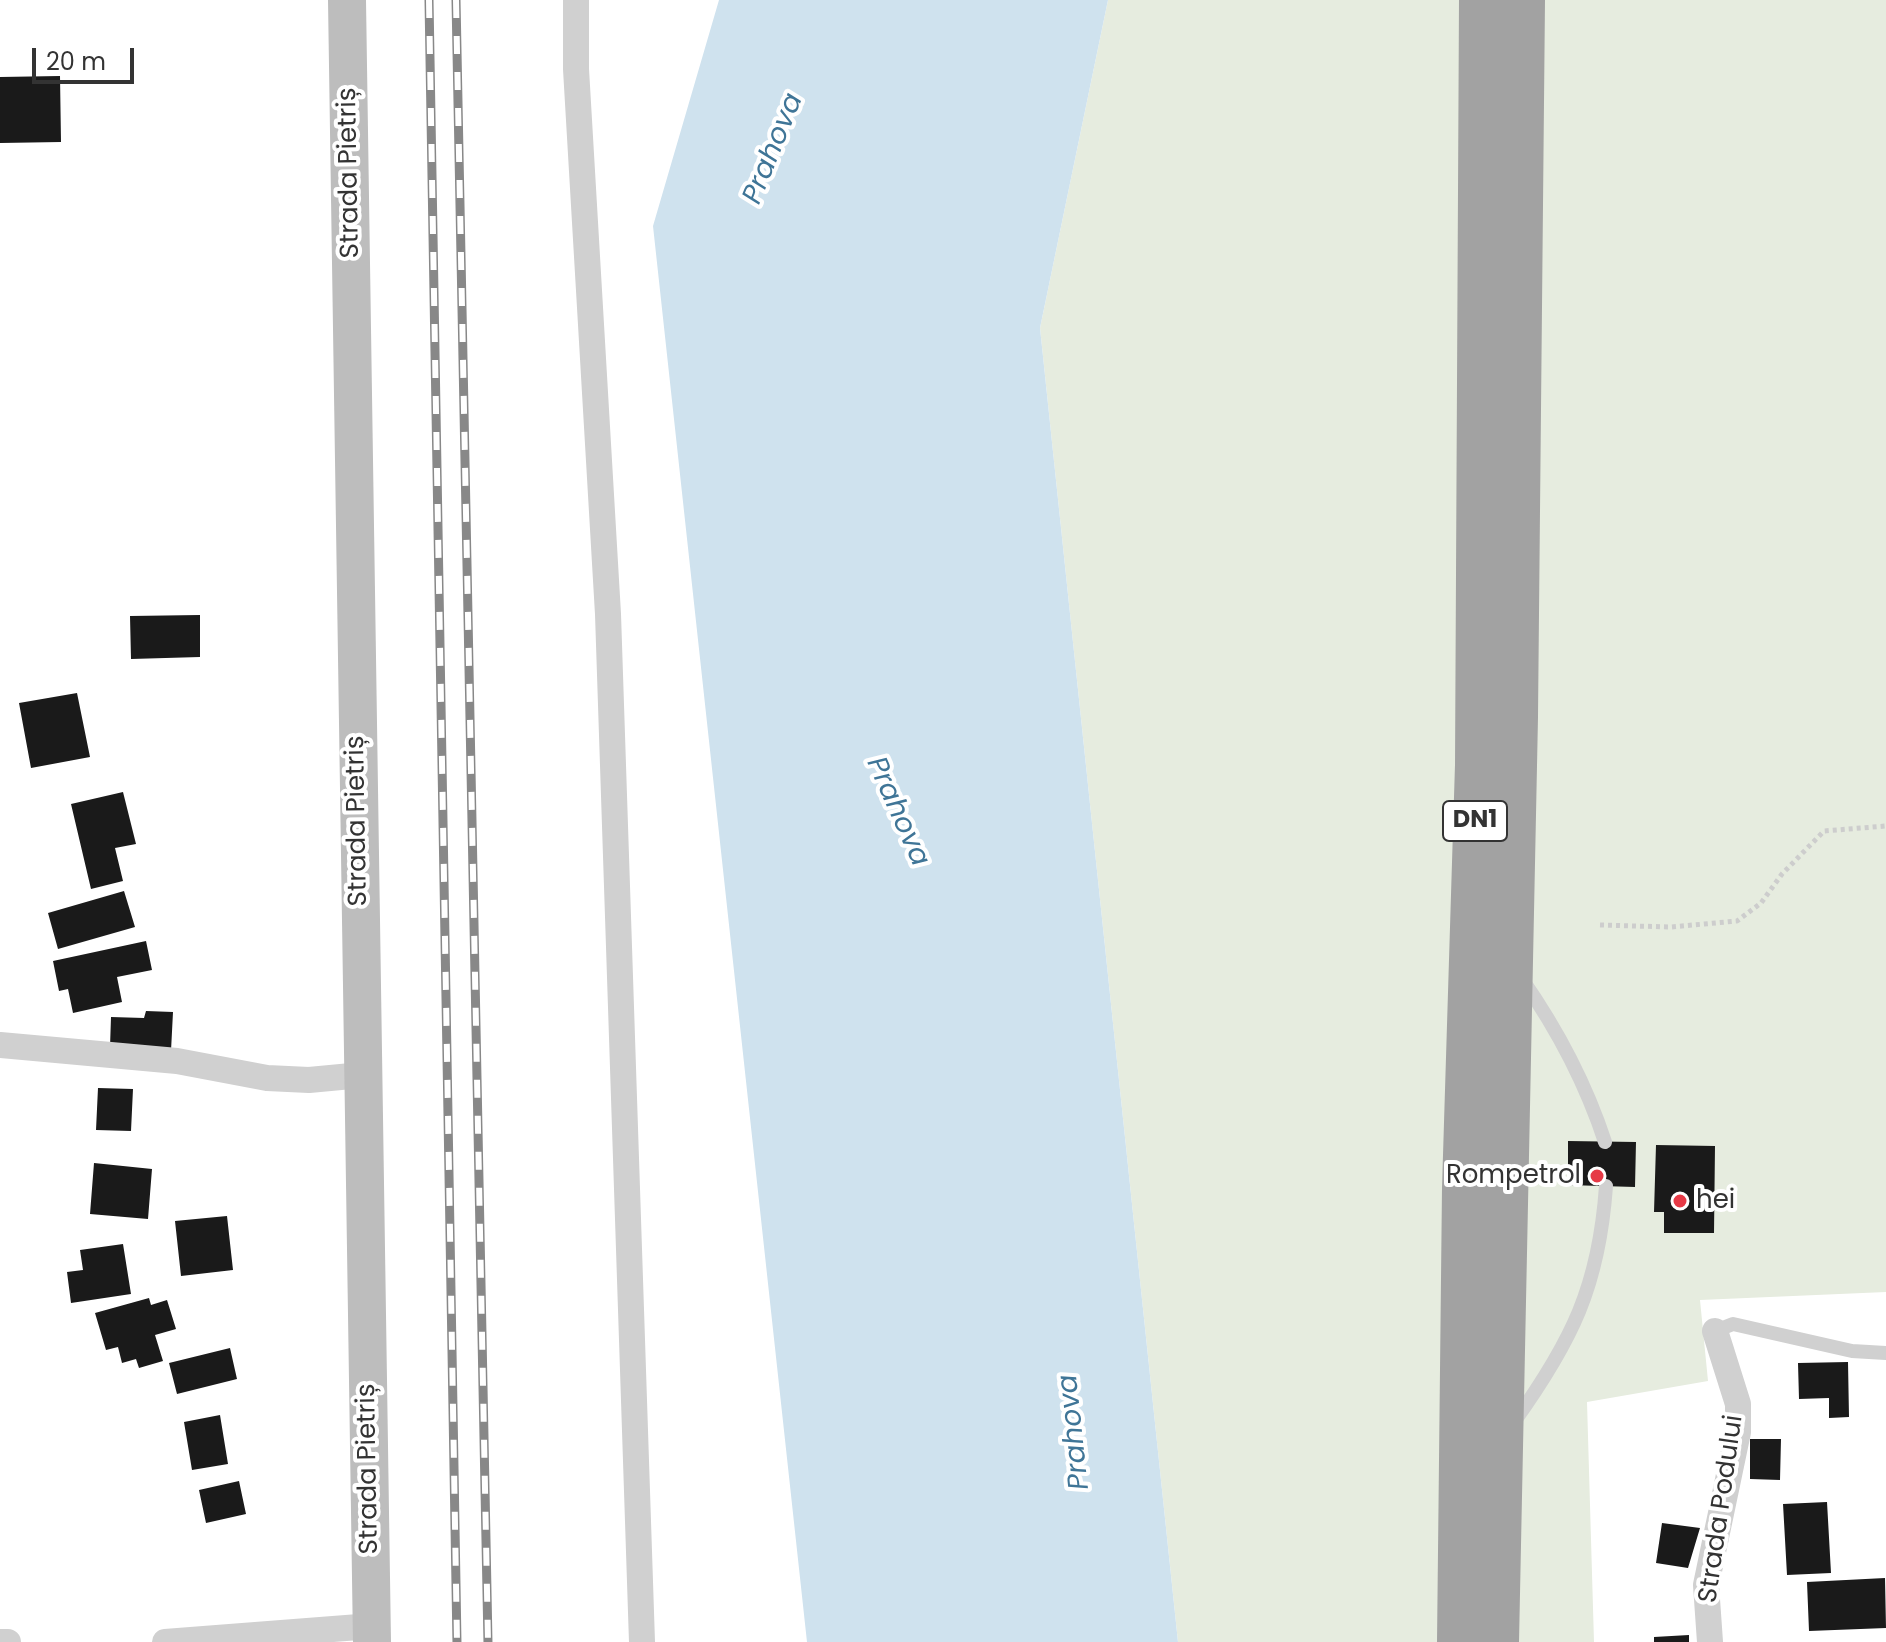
<!DOCTYPE html>
<meta charset="utf-8">
<style>
body{margin:0}
#map{position:relative;width:1886px;height:1642px;overflow:hidden;background:#fff;font-family:Poppins,sans-serif}
canvas{display:block}
.scale{position:absolute;left:32px;top:48px;width:102px;height:36px;box-sizing:border-box;border:4px solid #333;border-top:0;padding-left:10px;font-size:24px;line-height:28px;white-space:nowrap;color:#333;-webkit-text-stroke:6px #fff;paint-order:stroke}
</style>
<div id="map">
<canvas width="1886" height="1642"></canvas>
<div class="scale">20 m</div>
</div>
<script>
const context = document.querySelector('canvas').getContext('2d');
context.lineJoin = 'round';
function paint(path, color) {
  context.fillStyle = color;
  context.fill(path, 'evenodd');
}
function trace(path, color, width, dash) {
  context.strokeStyle = color;
  context.lineWidth = width;
  context.lineCap = dash ? 'butt' : 'round';
  context.setLineDash(dash || []);
  context.stroke(path);
}
function write(font, color, halo, rows, align = 'center') {
  context.font = font + ' Poppins,sans-serif';
  context.lineWidth = 8;
  context.setLineDash([]);
  context.textBaseline = 'middle';
  context.strokeStyle = halo;
  context.fillStyle = color;
  for (const [text, x, y, turn = 0] of rows) {
    context.save();
    context.translate(x, y);
    context.rotate((+turn || 0) * Math.PI / 180);
    context.textAlign = isNaN(turn) ? turn : align;
    if (halo) context.strokeText(text, 0, 0);
    context.fillText(text, 0, 0);
    context.restore();
  }
}
const green = new Path2D(`
 M1108 0H1886V1292L1700 1300 1708 1381 1587 1402 1594 1642H1178L1040 328Z`);
const water = new Path2D(`
 M719 0H1108L1040 328 1178 1642H807L653 226Z`);
const building = new Path2D(`
 M60 76 61 142 0 143V77Z
 M200 615V657L131 659 130 616Z
 M77 693 90 757 31 768 19 703Z
 M123 792 136 844 115 848 123 881 91 889 71 804Z
 M124 891 135 927 58 949 48 913Z
 M146 941 152 970 117 977 122 1002 73 1013 68 989 59 991 53 961Z
 M146 1011 173 1012 171 1051 110 1047 111 1017 144 1018Z
 M98 1088 133 1089 131 1131 96 1130Z
 M1568 1141 1636 1142 1635 1187 1568 1185Z
 M1656 1145 1715 1146 1714 1233H1664V1212H1654Z
 M94 1163 152 1169 148 1219 90 1214Z
 M227 1216 233 1270 181 1276 175 1221Z
 M123 1244 131 1294 71 1303 67 1272 83 1270 80 1250Z
 M149 1298 151 1305 167 1300 176 1329 155 1335 163 1361 139 1368 136 1359 122 1363 118 1347 106 1350 95 1313Z
 M230 1348 237 1379 177 1394 169 1363Z
 M1848 1362 1849 1417 1829 1418V1398L1799 1399 1798 1363Z
 M220 1415 228 1464 192 1470 184 1422Z
 M1750 1439H1781L1780 1480 1750 1479Z
 M239 1481 246 1514 206 1523 199 1490Z
 M1827 1502 1831 1573 1787 1575 1783 1504Z
 M1662 1523 1700 1528 1688 1568 1656 1563Z
 M1885 1578 1886 1628 1809 1631 1807 1582Z
 M1689 1635V1642H1654V1637Z`);
const path = new Path2D(`
 M1600 925 1671 927 1737 921 1761 903 1782 874 1824 831 1886 826`);
const service = new Path2D(`
 M1522 979C1557 1029 1586 1084 1605 1142
 M1715 1331 1733 1324 1852 1351 1886 1353
 M1514 1422C1572 1341 1599 1286 1606 1186`);
const minor = new Path2D(`
 M576 0V69L608 614 642 1642
 M0 1045 177 1061 267 1078 309 1080 362 1075
 M0 1642H8
 M165 1642 372 1626
 M1710 1642 1706 1585 1738 1432V1404L1715 1331`);
const secondary = new Path2D(`
 M347 0 372 1642`);
const trunk = new Path2D(`
 M1459 1642 1464 1188 1477 765 1481 0
 M1497 1642 1516 717 1523 0`);
const rail = new Path2D(`
 M429 0 457 1642
 M456 0 488 1642`);
const markers = [
 [1597,1176,8,"#e63946"],
 [1680,1201,8,"#e63946"]
];
const shields = [
 [1475,821,64]
];
const shieldNames = [
 ["DN1",1475,821]
];
const streetNames = [
 ["Strada Pietriș",350,173,-91],
 ["Strada Pietriș",358,821,-91],
 ["Strada Pietriș",369,1469,-91],
 ["Strada Podului",1722,1509,-82]
];
const poiNames = [
 ["Rompetrol",1581,1176],
 ["hei",1696,1201,"left"]
];
const waterNames = [
 ["Prahova",774,149,-68],
 ["Prahova",897,812,66],
 ["Prahova",1075,1432,-96]
];
paint(green, '#e6ecdf');
paint(water, '#cfe2ee');
paint(building, '#1a1a1a');
trace(path, '#cdcdcd', 5, [4, 4]);
trace(service, '#d0d0d0', 14);
trace(minor, '#d0d0d0', 26);
trace(secondary, '#bdbdbd', 38);
trace(trunk, '#a2a2a2', 44);
trace(rail, '#888', 9);
trace(rail, '#fff', 6, [18]);
for (const [x, y, r, color] of markers) {
  const dot = new Path2D();
  dot.arc(x, y, r, 0, 2 * Math.PI);
  context.fillStyle = color;
  context.fill(dot);
  trace(dot, '#fff', 3);
}
for (const [x, y, w] of shields) {
  const box = new Path2D();
  box.roundRect(x - w / 2, y - 20, w, 40, 6);
  context.fillStyle = '#fff';
  context.fill(box);
  trace(box, '#333', 2);
}
write('bold 24px', '#333', null, shieldNames);
write('26px', '#333', '#fff', streetNames);
write('26px', '#333', '#fff', poiNames, 'right');
write('italic 28px', '#3f7597', '#fff', waterNames);
</script>
